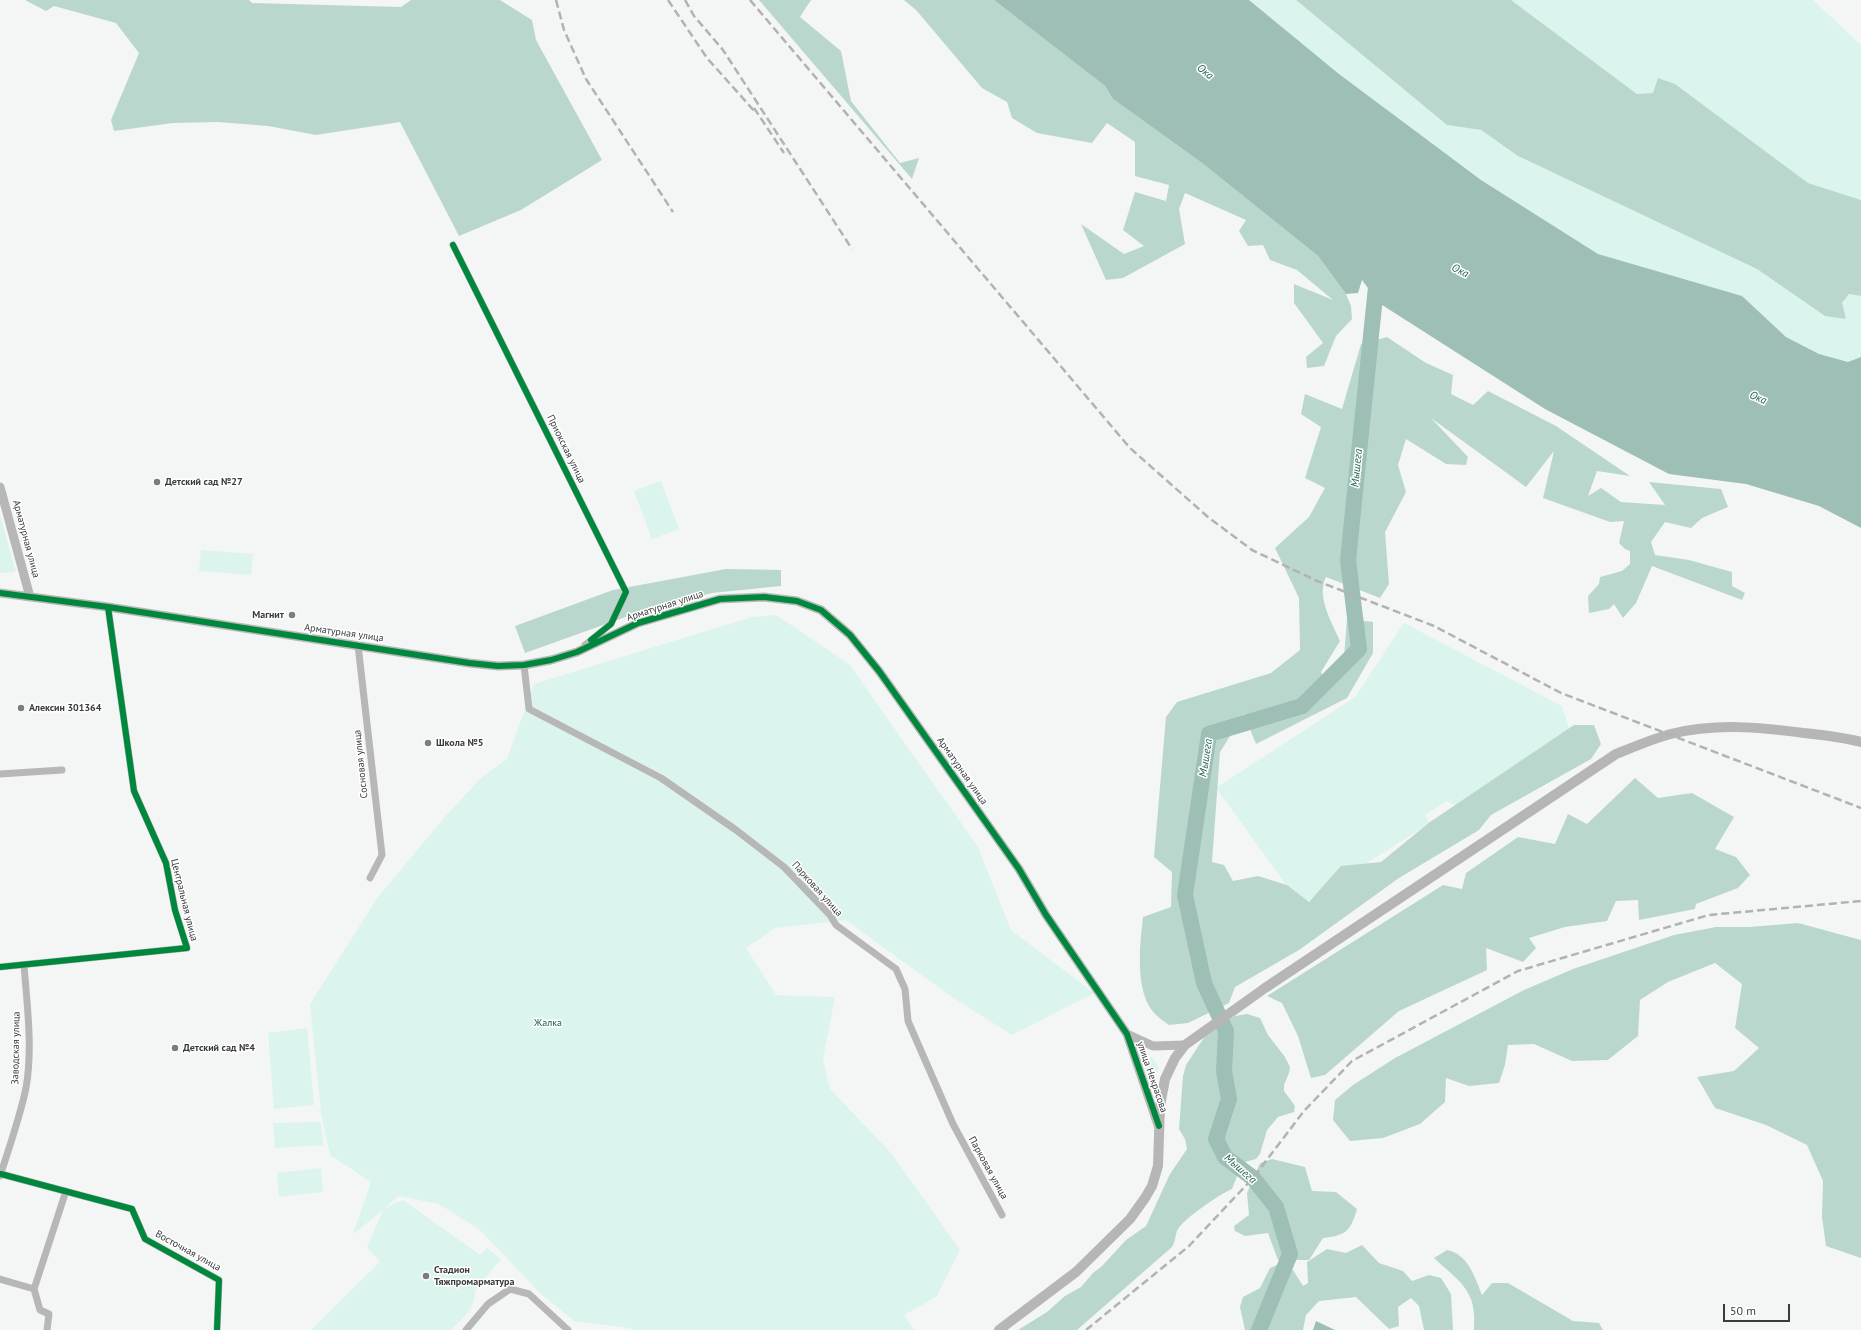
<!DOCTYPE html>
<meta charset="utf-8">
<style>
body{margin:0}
#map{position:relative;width:1861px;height:1330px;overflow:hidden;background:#f4f6f5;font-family:"PT Sans",sans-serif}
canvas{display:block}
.scale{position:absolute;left:1723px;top:1304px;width:67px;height:18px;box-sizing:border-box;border:2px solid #3a3c3b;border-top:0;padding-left:5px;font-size:12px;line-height:14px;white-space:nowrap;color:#3a3c3b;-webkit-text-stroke:3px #fff;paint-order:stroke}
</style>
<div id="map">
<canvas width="1861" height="1330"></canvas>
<div class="scale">50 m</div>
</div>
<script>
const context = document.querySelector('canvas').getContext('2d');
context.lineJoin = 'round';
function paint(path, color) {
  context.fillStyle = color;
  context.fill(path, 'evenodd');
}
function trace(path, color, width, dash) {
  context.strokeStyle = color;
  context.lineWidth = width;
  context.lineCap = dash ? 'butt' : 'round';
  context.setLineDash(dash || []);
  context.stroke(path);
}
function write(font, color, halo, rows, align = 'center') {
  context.font = font + ' "PT Sans",sans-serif';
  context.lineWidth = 3;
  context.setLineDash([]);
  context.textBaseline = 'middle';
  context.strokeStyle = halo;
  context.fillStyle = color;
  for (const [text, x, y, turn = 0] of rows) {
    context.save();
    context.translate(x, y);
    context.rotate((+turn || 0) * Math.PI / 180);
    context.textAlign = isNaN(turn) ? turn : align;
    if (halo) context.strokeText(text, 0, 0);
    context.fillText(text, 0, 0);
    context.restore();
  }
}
const green = new Path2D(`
 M1249 0H1296L1447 125 1481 130 1518 156 1757 269 1825 316 1845 319 1842 303 1849 294 1861 296V357L1848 362 1819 354 1786 337 1742 296 1598 254 1481 180 1339 74Z
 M1511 0H1813L1861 45V200L1808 183 1675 84 1653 93 1637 94Z
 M661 481 679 529 652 539 634 491Z
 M0 515 16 572 0 573Z
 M201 550 253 554 251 575 199 571Z
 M776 615 849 664 978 847 1011 930 1094 993 1012 1035 949 995 846 920 775 928 746 948 776 995 835 997 823 1059 830 1089 891 1153 960 1250 936 1297 904 1315 914 1330H632L630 1328 574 1321 540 1293 480 1230 439 1204 398 1196 385 1208 403 1200 480 1255 487 1248 501 1259 475 1290C475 1309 464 1317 451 1330H311L380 1262 367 1247 383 1210 353 1234 371 1182 330 1155 321 1113 310 1004 378 897 443 819 481 778 507 759 534 684 752 617Z
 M1404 623 1562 706 1570 732 1455 806 1447 801 1425 815 1430 823 1301 905 1216 788 1355 697Z
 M307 1028 314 1105 274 1109 268 1033Z
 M1138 1054 1153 1058 1159 1068 1151 1085Z
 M321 1122 323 1145 275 1148 273 1123Z
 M321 1168 323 1192 279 1197 277 1173Z`);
const forest = new Path2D(`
 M25 0H249L252 3 401 7 411 0H500L532 20 536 40 602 160 521 210 459 236 400 122 316 135 268 126 218 122 173 123 114 131 111 120 139 53 116 23 54 6 46 11Z
 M759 0H811L800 17 841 51 851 101 900 163 919 158 912 179Z
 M904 0H994L1105 86 1113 99 1202 163 1318 256 1346 294 1351 306 1352 319 1336 336 1324 366 1307 368 1306 357 1323 343 1294 303V284L1333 300 1297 270 1270 260 1263 245 1248 246 1239 231 1246 220 1185 193 1179 209 1185 244 1123 278 1106 280 1081 224 1124 254 1144 246 1123 230 1135 192 1166 201 1169 185 1135 176V142L1107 123 1092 143 1037 133 1012 118 1007 102 982 88 916 10Z
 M1296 0H1511L1637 94 1653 93 1658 78 1675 84 1808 183 1861 200V296L1849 294 1842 303 1846 319 1825 316 1757 269 1518 156 1481 130 1447 125Z
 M1387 337 1426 363 1453 375 1451 394 1473 405 1488 391 1556 426 1630 476 1597 471 1588 496 1601 488 1621 502 1665 505 1649 482 1721 489 1728 507 1702 518 1691 528 1665 522 1651 542 1655 555 1689 560 1732 572V586L1745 593 1742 600 1652 566 1636 603 1623 618 1614 604 1609 609 1589 613 1588 596 1599 584 1600 577 1622 571 1630 564V551L1625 549 1619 543 1624 521 1610 522 1543 498 1554 451 1526 487 1431 418 1468 457 1466 465 1446 464 1406 439 1398 465 1406 492 1385 532 1389 584 1380 598 1326 577C1316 596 1332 623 1340 641L1321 672 1326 681 1344 657 1347 619 1373 622V653L1347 698 1256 744 1244 714 1220 752 1212 862 1224 865 1233 881 1258 876 1287 885 1309 902 1341 866 1381 862 1430 822 1574 725H1594L1601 744 1591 759 1491 815 1479 830 1399 878 1299 950 1235 987 1229 1003 1188 1023 1169 1025C1165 1022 1159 1018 1155 1014 1134 992 1140 944 1143 917L1171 907 1172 872 1154 857 1166 717 1177 702 1271 673 1300 650 1299 598 1275 548 1309 517 1325 488 1305 478 1321 427 1301 414 1305 394 1342 409 1361 344Z
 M726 569 781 570V586L712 593 648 609 525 653 515 626 613 590Z
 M1635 778 1658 798 1692 793 1734 817 1715 849 1736 857 1750 875 1738 888 1696 904 1695 909 1639 920 1638 900 1616 901 1607 921 1565 927 1529 938 1536 948 1523 962 1486 948 1487 970 1399 1011 1325 1075 1311 1078 1298 1036 1282 1003 1267 996 1443 885 1462 889 1466 873 1518 837 1555 844 1568 814 1587 824Z
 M1798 923 1861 940V1258L1826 1246 1822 1217 1823 1181 1807 1145 1766 1125 1715 1108 1697 1077 1734 1071 1759 1048 1735 1028 1742 984 1715 963 1668 982 1640 1000 1638 1036 1608 1060 1572 1061 1534 1044 1508 1045 1505 1065 1499 1083 1469 1086 1446 1078 1445 1102 1420 1124 1383 1138 1350 1141 1333 1120 1335 1100 1353 1085 1395 1058 1524 990 1573 969 1674 935 1716 927H1749Z
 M1247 1014 1260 1018 1268 1035 1285 1057 1290 1067 1289 1073 1284 1085V1091L1295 1106 1294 1112 1278 1117 1267 1130 1260 1154 1256 1159 1245 1162 1241 1166 1232 1189C1220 1194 1185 1218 1178 1229 1175 1234 1176 1241 1172 1247L1077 1330H1018L1047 1312 1065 1296 1081 1287 1093 1273 1102 1266 1126 1240 1146 1226 1170 1174 1187 1149 1185 1139 1179 1129 1183 1076 1186 1065 1205 1036 1235 1016Z
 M1272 1159 1305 1167 1312 1191 1336 1192 1357 1209C1351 1230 1346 1236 1323 1238L1309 1260H1278L1268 1233 1245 1236 1235 1231 1234 1226 1249 1215 1247 1193 1260 1163Z
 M1362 1245 1379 1263 1403 1271 1412 1281 1429 1275 1441 1278 1451 1294 1453 1330H1424L1419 1306 1411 1298 1398 1307 1399 1326 1389 1329 1356 1297 1319 1301 1306 1315 1303 1330H1245L1240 1307 1243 1297 1260 1288 1270 1268 1282 1263 1293 1270 1303 1286 1308 1283 1307 1262 1327 1249 1346 1253Z
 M1447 1250C1468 1254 1475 1277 1482 1295L1492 1283H1508L1573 1321 1599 1323 1603 1330H1474C1477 1290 1461 1283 1434 1258Z`);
const water = new Path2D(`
 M994 0H1249L1339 74 1481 180 1598 254 1742 296 1786 337 1819 354 1848 362 1861 357V528L1819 506 1746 484 1669 474 1545 409 1379 303 1362 280 1358 293 1346 294 1318 256 1202 163 1113 99 1105 86Z
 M1316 1321 1335 1330H1313Z`);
const river = new Path2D(`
 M1259 1330 1290 1254 1276 1207 1253 1178 1225 1157 1216 1139 1229 1099 1224 1071 1226 1031 1204 983 1185 895 1209 734 1302 706 1359 649 1348 560 1377 277`);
const minor = new Path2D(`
 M453 245 626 592 611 624 585 645
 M358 645 382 855 370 878
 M524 665 529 709 661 778 736 830 784 867 830 915 836 925 896 969 905 989 908 1021 953 1124 1002 1215
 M0 774 62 770
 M0 967 187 948 175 910 166 863 134 791 108 607
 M1 1174 132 1209 145 1239 219 1280 217 1330
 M0 1176C9 1148 20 1117 26 1088 33 1048 27 1005 24 965
 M0 1279 34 1289 40 1310 49 1314 47 1330
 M34 1289 66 1191
 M466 1330 488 1304 510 1289 529 1294 568 1330`);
const tertiary = new Path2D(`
 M0 487 30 597
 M0 593 108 607 469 663 498 666 524 665 551 660 577 652 638 623 720 599 764 597 797 601 821 610 850 635 879 671 1019 869 1046 915 1127 1034 1158 1125
 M1127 1034 1153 1046 1185 1045`);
const secondary = new Path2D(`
 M999 1330 1076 1272 1130 1219 1145 1198 1152 1186 1158 1166 1160 1106 1165 1079 1175 1058 1185 1045 1265 988 1616 754C1634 747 1652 739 1671 734 1715 723 1759 727 1804 733 1823 735 1842 737 1861 742`);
const rail = new Path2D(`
 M556 0 564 30 586 79 673 212
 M668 0 707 58 756 113
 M685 0 694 16 723 50 852 249
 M750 0 1130 448 1208 517 1252 550 1317 581 1434 626 1561 693 1861 808
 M754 108 784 153
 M1086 1330 1189 1246 1253 1178 1304 1111 1352 1061 1518 971 1709 915 1861 901`);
const cycleway = new Path2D(`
 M453 245 626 592 611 624 591 640
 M0 593 108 607 469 663 498 666 524 665 551 660 577 652 638 623 720 599 764 597 797 601 821 610 850 635 879 671 1019 869 1046 915 1127 1034 1159 1126
 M0 967 187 948 175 910 166 863 134 791 108 607
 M1 1174 132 1209 145 1239 219 1280 217 1330`);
const markers = [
 [157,482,4,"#7b7d7c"],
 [292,615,4,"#7b7d7c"],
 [21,708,4,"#7b7d7c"],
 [428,743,4,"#7b7d7c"],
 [175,1048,4,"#7b7d7c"],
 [426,1276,4,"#7b7d7c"]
];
const streetNames = [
 ["Приокская улица",566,449,64],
 ["Арматурная улица",26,539,75],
 ["Арматурная улица",665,606,-18],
 ["Арматурная улица",344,633,8],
 ["Сосновая улица",361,764,-96],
 ["Арматурная улица",962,771,55],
 ["Парковая улица",817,889,48],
 ["Центральная улица",184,900,76],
 ["Заводская улица",16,1048,-89],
 ["улица Некрасова",1152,1077,71],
 ["Парковая улица",988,1168,61],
 ["Восточная улица",188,1251,29]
];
const poiNames = [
 ["Детский сад №27",165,482],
 ["Магнит",284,615,"right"],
 ["Алексин 301364",29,708],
 ["Школа №5",436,743],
 ["Детский сад №4",183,1048],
 ["Стадион",434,1270],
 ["Тяжпромарматура",434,1282]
];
const parkNames = [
 ["Жалка",548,1023]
];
const waterNames = [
 ["Ока",1205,72,39],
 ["Ока",1460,271,27],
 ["Ока",1758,398,23],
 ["Мышега",1357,468,-84],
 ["Мышега",1206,758,-81],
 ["Мышега",1240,1169,41]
];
paint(green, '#dbf4ed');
paint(forest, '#bad7ce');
paint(water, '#9dbfb5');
trace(river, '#9dbfb5', 16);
trace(minor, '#b7b7b7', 7);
trace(tertiary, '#b7b7b7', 9);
trace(secondary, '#b5b6b5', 10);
trace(rail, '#b1b2b2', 2.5, [8, 4]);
trace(cycleway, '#00873e', 6);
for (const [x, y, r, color] of markers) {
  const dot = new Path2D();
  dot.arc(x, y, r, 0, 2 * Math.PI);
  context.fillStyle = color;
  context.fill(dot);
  trace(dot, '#fff', 1.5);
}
write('10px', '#3a3c3b', '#fff', streetNames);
write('bold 10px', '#3a3c3b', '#fff', poiNames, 'left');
write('10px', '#175849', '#fff', parkNames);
write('italic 11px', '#205f51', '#fff', waterNames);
</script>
